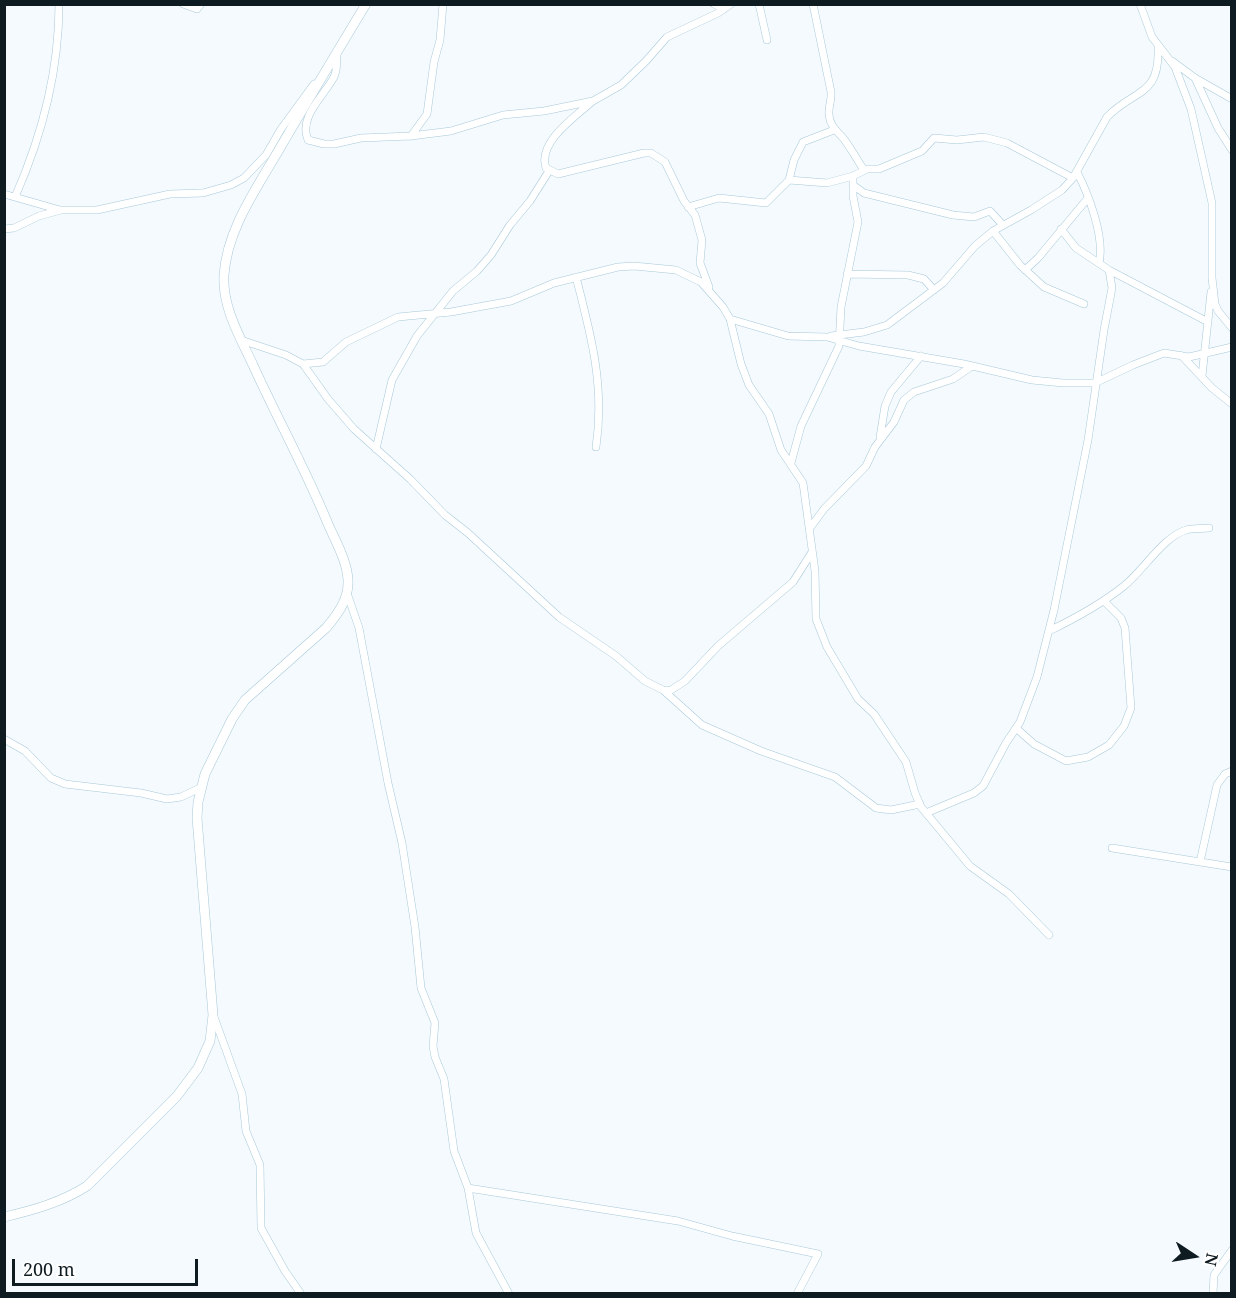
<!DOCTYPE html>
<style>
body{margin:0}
#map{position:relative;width:1236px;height:1298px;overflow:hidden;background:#f4fafe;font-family:"Noto Serif",serif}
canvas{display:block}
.frame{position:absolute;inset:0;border:6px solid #0e1b21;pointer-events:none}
.north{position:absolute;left:1164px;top:1226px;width:60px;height:60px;-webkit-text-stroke:4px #fff;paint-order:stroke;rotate:102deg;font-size:16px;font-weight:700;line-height:24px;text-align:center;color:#0e1b21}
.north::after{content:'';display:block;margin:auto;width:21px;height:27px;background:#0e1b21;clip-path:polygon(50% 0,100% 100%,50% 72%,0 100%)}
.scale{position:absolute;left:12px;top:1259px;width:186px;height:27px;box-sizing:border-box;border:3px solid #0e1b21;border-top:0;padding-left:8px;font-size:18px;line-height:21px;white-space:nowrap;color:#0e1b21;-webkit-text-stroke:4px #fff;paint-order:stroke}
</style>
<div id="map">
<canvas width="1236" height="1298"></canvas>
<div class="frame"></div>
<div class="north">N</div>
<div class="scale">200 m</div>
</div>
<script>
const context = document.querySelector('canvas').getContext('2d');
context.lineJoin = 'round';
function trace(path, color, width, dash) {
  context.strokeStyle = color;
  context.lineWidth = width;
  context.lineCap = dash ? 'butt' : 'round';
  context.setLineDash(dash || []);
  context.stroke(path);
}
const minor = new Path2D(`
 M183 4 197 9 201 4
 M714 4 724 9
 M759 4 767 40
 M813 4 831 92C832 100 828 107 829 115 830 126 837 131 843 138 851 148 857 160 864 170
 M1140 4 1152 37 1175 67 1191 109 1212 203V278L1215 304 1218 311 1232 328
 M337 54C336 62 338 69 334 77 324 96 298 117 308 140L324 144H334L361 138 411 136 451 131 503 115 544 111 593 101 621 85 646 61 667 37 718 13 731 4
 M1172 61 1195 78 1232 99
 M1195 78 1218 128 1232 150
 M593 101C576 116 537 142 546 168L558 174 644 153H651L665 162 684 201 695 215 702 240 700 263 709 287
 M411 136 427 114 434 62 440 40 443 4
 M1077 172C1089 195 1105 238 1099 263
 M789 180 794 160 803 142 834 130
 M853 185 864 193 953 215 974 217 990 211 1002 224
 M4 194 60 210
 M15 197C42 136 59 71 59 4
 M688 207 719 198 766 203 789 180 827 183 853 176 867 169H879L922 151 934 138 957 140 984 137 1007 143 1073 178
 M4 229 14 228 39 216 61 210H97L170 194 203 193 231 185 244 178 266 155 281 129 314 84
 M993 231 1020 265 1044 287 1084 304
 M1025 270 1038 258 1088 198
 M1109 270 1208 322
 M847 274 908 275 924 279 934 290
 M576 277C591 335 605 386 596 447
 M730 319 788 336 827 337 859 346 964 364 1032 380 1063 383H1095L1133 365 1164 353 1189 357 1232 347
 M831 336 864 332 887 325 943 283 975 246 993 231 1031 210 1062 190 1073 178 1107 117C1134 89 1160 97 1158 48
 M241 340 286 355 303 364 328 399 354 429 410 479 445 515 468 533 559 617 616 656 645 681 665 691 671 690 685 681 718 646 793 582 812 552
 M1182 356 1212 388 1232 404
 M303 364 323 362 346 342 398 317 451 312 511 301 554 283 618 267 634 266 676 270 701 282 723 307 730 319 741 364 749 385 769 414 781 450 803 483 815 571 816 619 827 647 858 699 874 714 906 762 915 793 921 807 970 866 1009 894 1049 935
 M1202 376 1211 292
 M880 437 885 406 891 392 921 356
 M376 449 392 380 417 336 453 291 477 271 491 255 510 225 530 201 549 171
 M791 463 801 426 839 346 841 307 858 222 853 196V176
 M810 528 824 509 866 466 875 447 894 422 904 400 914 392 953 379 972 366
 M347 593 359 628 388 783 402 843 415 927 421 988 435 1023 433 1046 435 1057 444 1079 454 1151 468 1188 476 1233 509 1294
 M1049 631C1076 618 1100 605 1124 586 1142 572 1164 536 1186 530 1193 528 1201 529 1209 528
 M663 690 702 725 761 751 835 777 876 808 891 810 920 804
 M1016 728 1034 744 1066 761 1088 757 1109 745 1124 726 1131 708 1125 628 1121 618 1104 601
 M4 739 25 751 51 778 65 784 141 793 167 799 181 797 200 788
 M926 813 974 793 983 786 1006 743 1020 722 1037 677 1054 610 1088 440 1104 330 1112 288 1109 270 1076 248 1061 229
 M1112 848 1232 867
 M1200 862 1217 785 1225 774 1232 771
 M214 1017 242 1094 246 1131 260 1165 261 1228 285 1271 301 1294
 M468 1188 678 1221 732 1236 818 1254 797 1294
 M1213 1294 1214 1275 1232 1250`);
const tertiary = new Path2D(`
 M4 1217C34 1210 62 1202 87 1186L177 1096 198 1068 210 1041 213 1015 197 818 198 802 205 774 232 719 245 700 326 628C338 614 349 599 348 580 347 561 336 542 328 524 306 470 277 418 253 365 240 337 222 307 224 275 227 229 257 188 280 148 308 100 337 52 366 4`);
trace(minor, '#a7c8d9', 8);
trace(tertiary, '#a7c8d9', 10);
trace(minor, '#fff', 7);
trace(tertiary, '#fff', 9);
</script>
